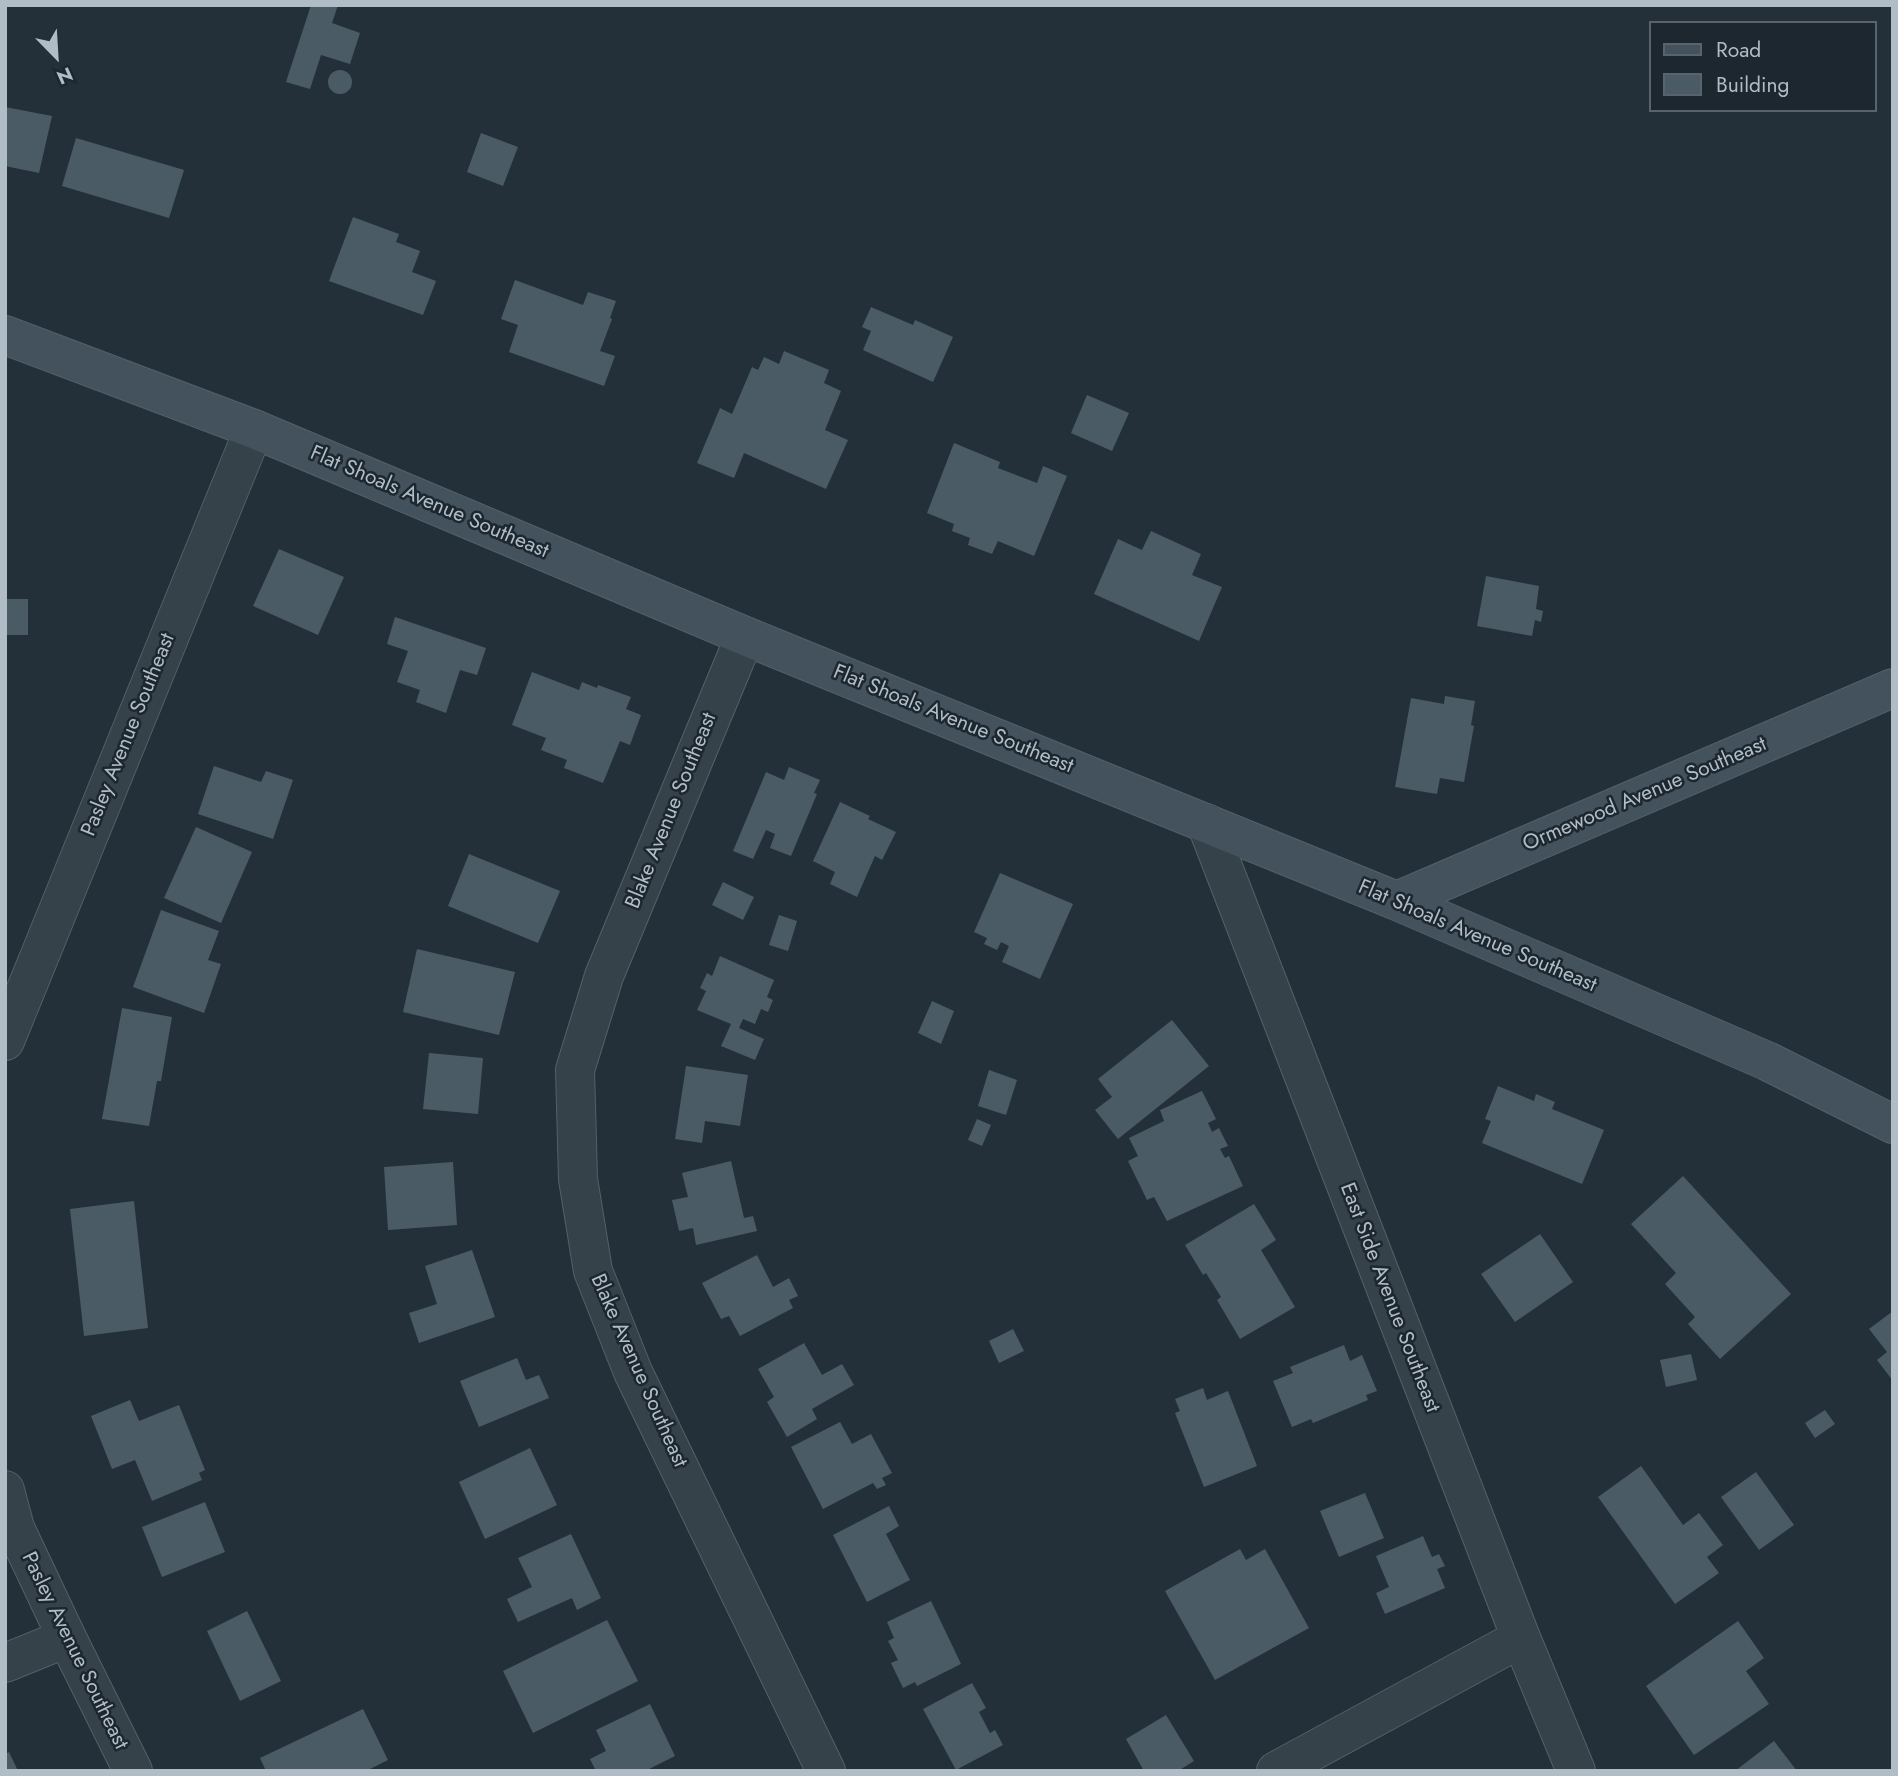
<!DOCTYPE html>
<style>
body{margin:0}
#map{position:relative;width:1898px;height:1776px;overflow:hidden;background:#233039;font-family:Jost,sans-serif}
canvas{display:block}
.frame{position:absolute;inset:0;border:7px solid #b1bdc6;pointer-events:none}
.legend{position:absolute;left:1649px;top:21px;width:228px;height:91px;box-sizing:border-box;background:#1c272f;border:2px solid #58636b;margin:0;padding:9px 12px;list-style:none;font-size:21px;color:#b1bdc6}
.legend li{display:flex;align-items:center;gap:14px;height:35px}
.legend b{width:35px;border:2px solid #58636b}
.north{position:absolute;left:21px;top:21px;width:70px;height:70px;-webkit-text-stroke:5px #1c272f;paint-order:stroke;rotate:156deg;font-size:19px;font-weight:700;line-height:28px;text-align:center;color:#b1bdc6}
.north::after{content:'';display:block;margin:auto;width:24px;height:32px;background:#b1bdc6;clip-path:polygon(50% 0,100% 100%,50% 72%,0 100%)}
</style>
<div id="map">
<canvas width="1898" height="1776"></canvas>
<div class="frame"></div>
<ul class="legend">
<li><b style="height:9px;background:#44525d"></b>Road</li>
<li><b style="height:19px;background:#4b5b65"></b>Building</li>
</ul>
<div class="north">N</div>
</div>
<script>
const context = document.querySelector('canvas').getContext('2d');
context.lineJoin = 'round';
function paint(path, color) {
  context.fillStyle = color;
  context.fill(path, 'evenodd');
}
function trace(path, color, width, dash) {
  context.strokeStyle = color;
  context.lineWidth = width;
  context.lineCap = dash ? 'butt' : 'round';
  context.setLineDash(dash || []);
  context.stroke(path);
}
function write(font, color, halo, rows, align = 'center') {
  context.font = font + ' Jost,sans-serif';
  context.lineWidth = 5;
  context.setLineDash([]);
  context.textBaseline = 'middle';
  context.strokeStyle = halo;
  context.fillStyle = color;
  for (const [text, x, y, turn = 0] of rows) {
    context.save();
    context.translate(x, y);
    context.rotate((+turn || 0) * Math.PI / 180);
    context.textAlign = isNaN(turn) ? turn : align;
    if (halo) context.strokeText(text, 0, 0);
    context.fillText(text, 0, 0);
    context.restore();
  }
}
const building = new Path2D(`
 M311 5H338L332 23 360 33 350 64 321 55 310 89 286 82Z
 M328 82a12 12 0 1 1 24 0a12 12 0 1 1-24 0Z
 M5 107 52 116 39 173 5 166Z
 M481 133 518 147 503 186 467 172Z
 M76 138 184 170 169 218 62 186Z
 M353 217 399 234 396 242 420 251 412 272 436 281 423 315 329 281Z
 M515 280 583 305 588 292 616 301 610 318 612 319 600 351 615 356 604 386 509 352 518 325 501 319Z
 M871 307 913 325 915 320 953 337 933 382 863 350 871 331 862 327Z
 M784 351 829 370 824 383 841 391 825 430 848 440 826 489 744 453 734 478 697 463 720 408 732 414 752 367 758 370 764 357 779 364Z
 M1087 395 1129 413 1112 451 1071 433Z
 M954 443 1000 462 998 468 1037 483 1043 466 1067 476 1034 556 998 541 992 554 968 545 970 538 952 531 954 524 927 513Z
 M1151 531 1201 554 1192 575 1222 587 1199 641 1094 594 1118 539 1142 550Z
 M279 549 344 577 318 635 253 606Z
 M1486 576 1539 586 1536 609 1543 611 1541 622 1535 620 1532 636 1477 626Z
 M5 599H28V635H5Z
 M395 617 486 648 477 675 460 670 446 713 416 702 420 690 397 682 408 651 387 644Z
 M532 672 579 690 582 682 597 688 598 685 631 697 626 709 641 715 630 745 620 741 603 783 564 768 567 760 541 750 546 738 512 725Z
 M1445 696 1475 701 1471 725 1474 726 1464 782 1440 778 1437 794 1395 787 1411 698 1444 704Z
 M214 766 261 782 266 771 293 780 273 839 198 814Z
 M789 767 820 780 814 793 817 794 791 856 770 848 775 834 766 830 753 859 733 851 766 772 784 780Z
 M840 802 870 816 868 819 896 832 882 860 875 856 857 897 830 884 835 872 813 861Z
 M196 827 252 852 221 923 164 898Z
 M469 854 560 891 538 943 448 906Z
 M1000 873 1073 904 1040 979 1002 962 1009 946 1001 942 997 950 984 944 987 938 974 932Z
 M723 882 754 897 743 920 712 905Z
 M161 910 219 931 208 960 221 964 204 1013 133 987Z
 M779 915 797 921 788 951 769 945Z
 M417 949 515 972 499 1035 403 1012Z
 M720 956 774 980 767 997 773 1000 768 1012 761 1009 755 1024 743 1019 739 1028 764 1039 755 1060 721 1046 731 1024 697 1010 706 991 700 988 707 973 712 976Z
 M932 1001 954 1011 941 1044 918 1033Z
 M122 1008 172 1017 161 1081H157L149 1126 102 1119Z
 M1172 1020 1209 1066 1118 1139 1095 1110 1112 1097 1098 1079Z
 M429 1053 483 1058 478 1114 423 1109Z
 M686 1066 748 1075 740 1126 705 1121 702 1143 675 1139Z
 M989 1070 1017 1080 1006 1115 978 1106Z
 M1498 1086 1534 1101 1536 1094 1555 1102 1552 1109 1604 1130 1582 1184 1482 1143 1491 1121 1485 1119Z
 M1202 1091 1216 1119 1208 1123 1212 1132 1219 1128 1228 1146 1220 1149 1225 1158 1229 1156 1243 1186 1167 1221 1154 1197 1147 1200 1128 1161 1138 1156 1129 1138 1164 1121 1160 1110Z
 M977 1119 991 1125 982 1146 968 1140Z
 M731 1161 744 1218 753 1216 757 1231 696 1245 693 1228 679 1231 672 1200 688 1197 682 1173Z
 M453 1162 457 1225 388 1230 384 1167Z
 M1683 1176 1791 1294 1720 1359 1688 1324 1695 1317 1665 1284 1676 1273 1631 1224Z
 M134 1201 148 1328 84 1336 70 1209Z
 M1254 1204 1276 1240 1261 1250 1295 1307 1240 1339 1217 1300 1221 1297 1206 1273 1203 1275 1185 1245Z
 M1540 1234 1573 1282 1515 1322 1481 1274Z
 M472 1250 495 1317 419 1343 409 1313 437 1304 425 1266Z
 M757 1255 773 1287 789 1278 798 1296 789 1300 793 1308 740 1336 729 1316 721 1319 702 1283Z
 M1893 1311V1381L1877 1360 1887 1352 1869 1329Z
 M1013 1329 1024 1351 999 1363 989 1341Z
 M804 1343 822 1375 842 1364 854 1385 812 1409 817 1419 787 1437 767 1402 774 1397 758 1369Z
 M1344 1345 1350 1361 1362 1355 1377 1391 1366 1395 1368 1400 1313 1423 1311 1419 1292 1427 1273 1381 1293 1373 1290 1367Z
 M1691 1354 1697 1380 1666 1387 1660 1360Z
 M517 1358 526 1380 539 1375 549 1398 479 1427 460 1381Z
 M1203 1388 1207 1400 1228 1391 1257 1466 1204 1487 1175 1413 1180 1411 1175 1399Z
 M130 1400 139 1421 179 1405 205 1470 199 1473 202 1480 152 1501 135 1460 112 1469 91 1416Z
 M1825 1410 1835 1424 1815 1438 1805 1423Z
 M840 1422 852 1444 871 1434 892 1473 882 1478 886 1485 877 1489 873 1483 823 1509 791 1447Z
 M530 1448 557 1505 485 1539 459 1482Z
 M1641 1466 1683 1525 1699 1513 1723 1545 1707 1557 1719 1573 1675 1604 1598 1497Z
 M1756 1472 1794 1525 1759 1550 1721 1497Z
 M1365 1493 1384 1538 1339 1557 1320 1511Z
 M205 1502 225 1552 162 1577 142 1527Z
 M889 1506 899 1526 886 1534 910 1580 867 1602 833 1535Z
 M571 1534 601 1598 577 1610 572 1598 518 1622 507 1599 532 1587 518 1558Z
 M1423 1536 1432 1557 1439 1554 1445 1566 1437 1569 1445 1588 1385 1614 1376 1593 1389 1587 1376 1556Z
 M1240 1549 1246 1560 1265 1549 1309 1628 1215 1680 1165 1591Z
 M931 1601 961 1664 917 1686 915 1682 903 1688 891 1663 898 1660 888 1641 894 1638 887 1622Z
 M247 1611 281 1681 240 1701 207 1631Z
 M607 1620 638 1681 533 1733 503 1671Z
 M1738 1621 1764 1658 1746 1671 1769 1704 1694 1755 1646 1686Z
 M972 1683 986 1708 979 1712 990 1733 995 1730 1003 1745 956 1770 923 1709Z
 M650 1704 675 1756 645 1771H596L590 1759 606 1751 596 1730Z
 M363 1709 388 1760 366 1771H266L260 1758Z
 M1166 1715 1194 1761 1178 1771H1144L1126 1739Z
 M1774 1741 1797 1771H1735Z
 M9 1752 18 1771H5V1754Z`);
const street = new Path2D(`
 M745 636 604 976 575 1070 578 1179 593 1271 633 1372 826 1771
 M1206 823 1521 1638 1576 1771
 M5 1041 254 429
 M5 1490 15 1528 67 1638 133 1771
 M5 1663 67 1638
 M1276 1771 1521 1638`);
const secondary = new Path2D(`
 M5 335 254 429 745 636 1397 901 1767 1061 1893 1124
 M1397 901 1893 688`);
const streetNames = [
 ["Flat Shoals Avenue Southeast",429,503,23],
 ["Flat Shoals Avenue Southeast",953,720,22],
 ["Pasley Avenue Southeast",129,735,-68],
 ["Ormewood Avenue Southeast",1645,795,-23],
 ["Blake Avenue Southeast",672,811,-68],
 ["Flat Shoals Avenue Southeast",1477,937,23],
 ["East Side Avenue Southeast",1389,1298,69],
 ["Blake Avenue Southeast",638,1371,66],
 ["Pasley Avenue Southeast",74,1651,64]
];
paint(building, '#4b5b65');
trace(street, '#546068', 40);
trace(secondary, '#546068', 40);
trace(street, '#36424a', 38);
trace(secondary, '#44525d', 38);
write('21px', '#b1bdc6', '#1c272f', streetNames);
</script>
